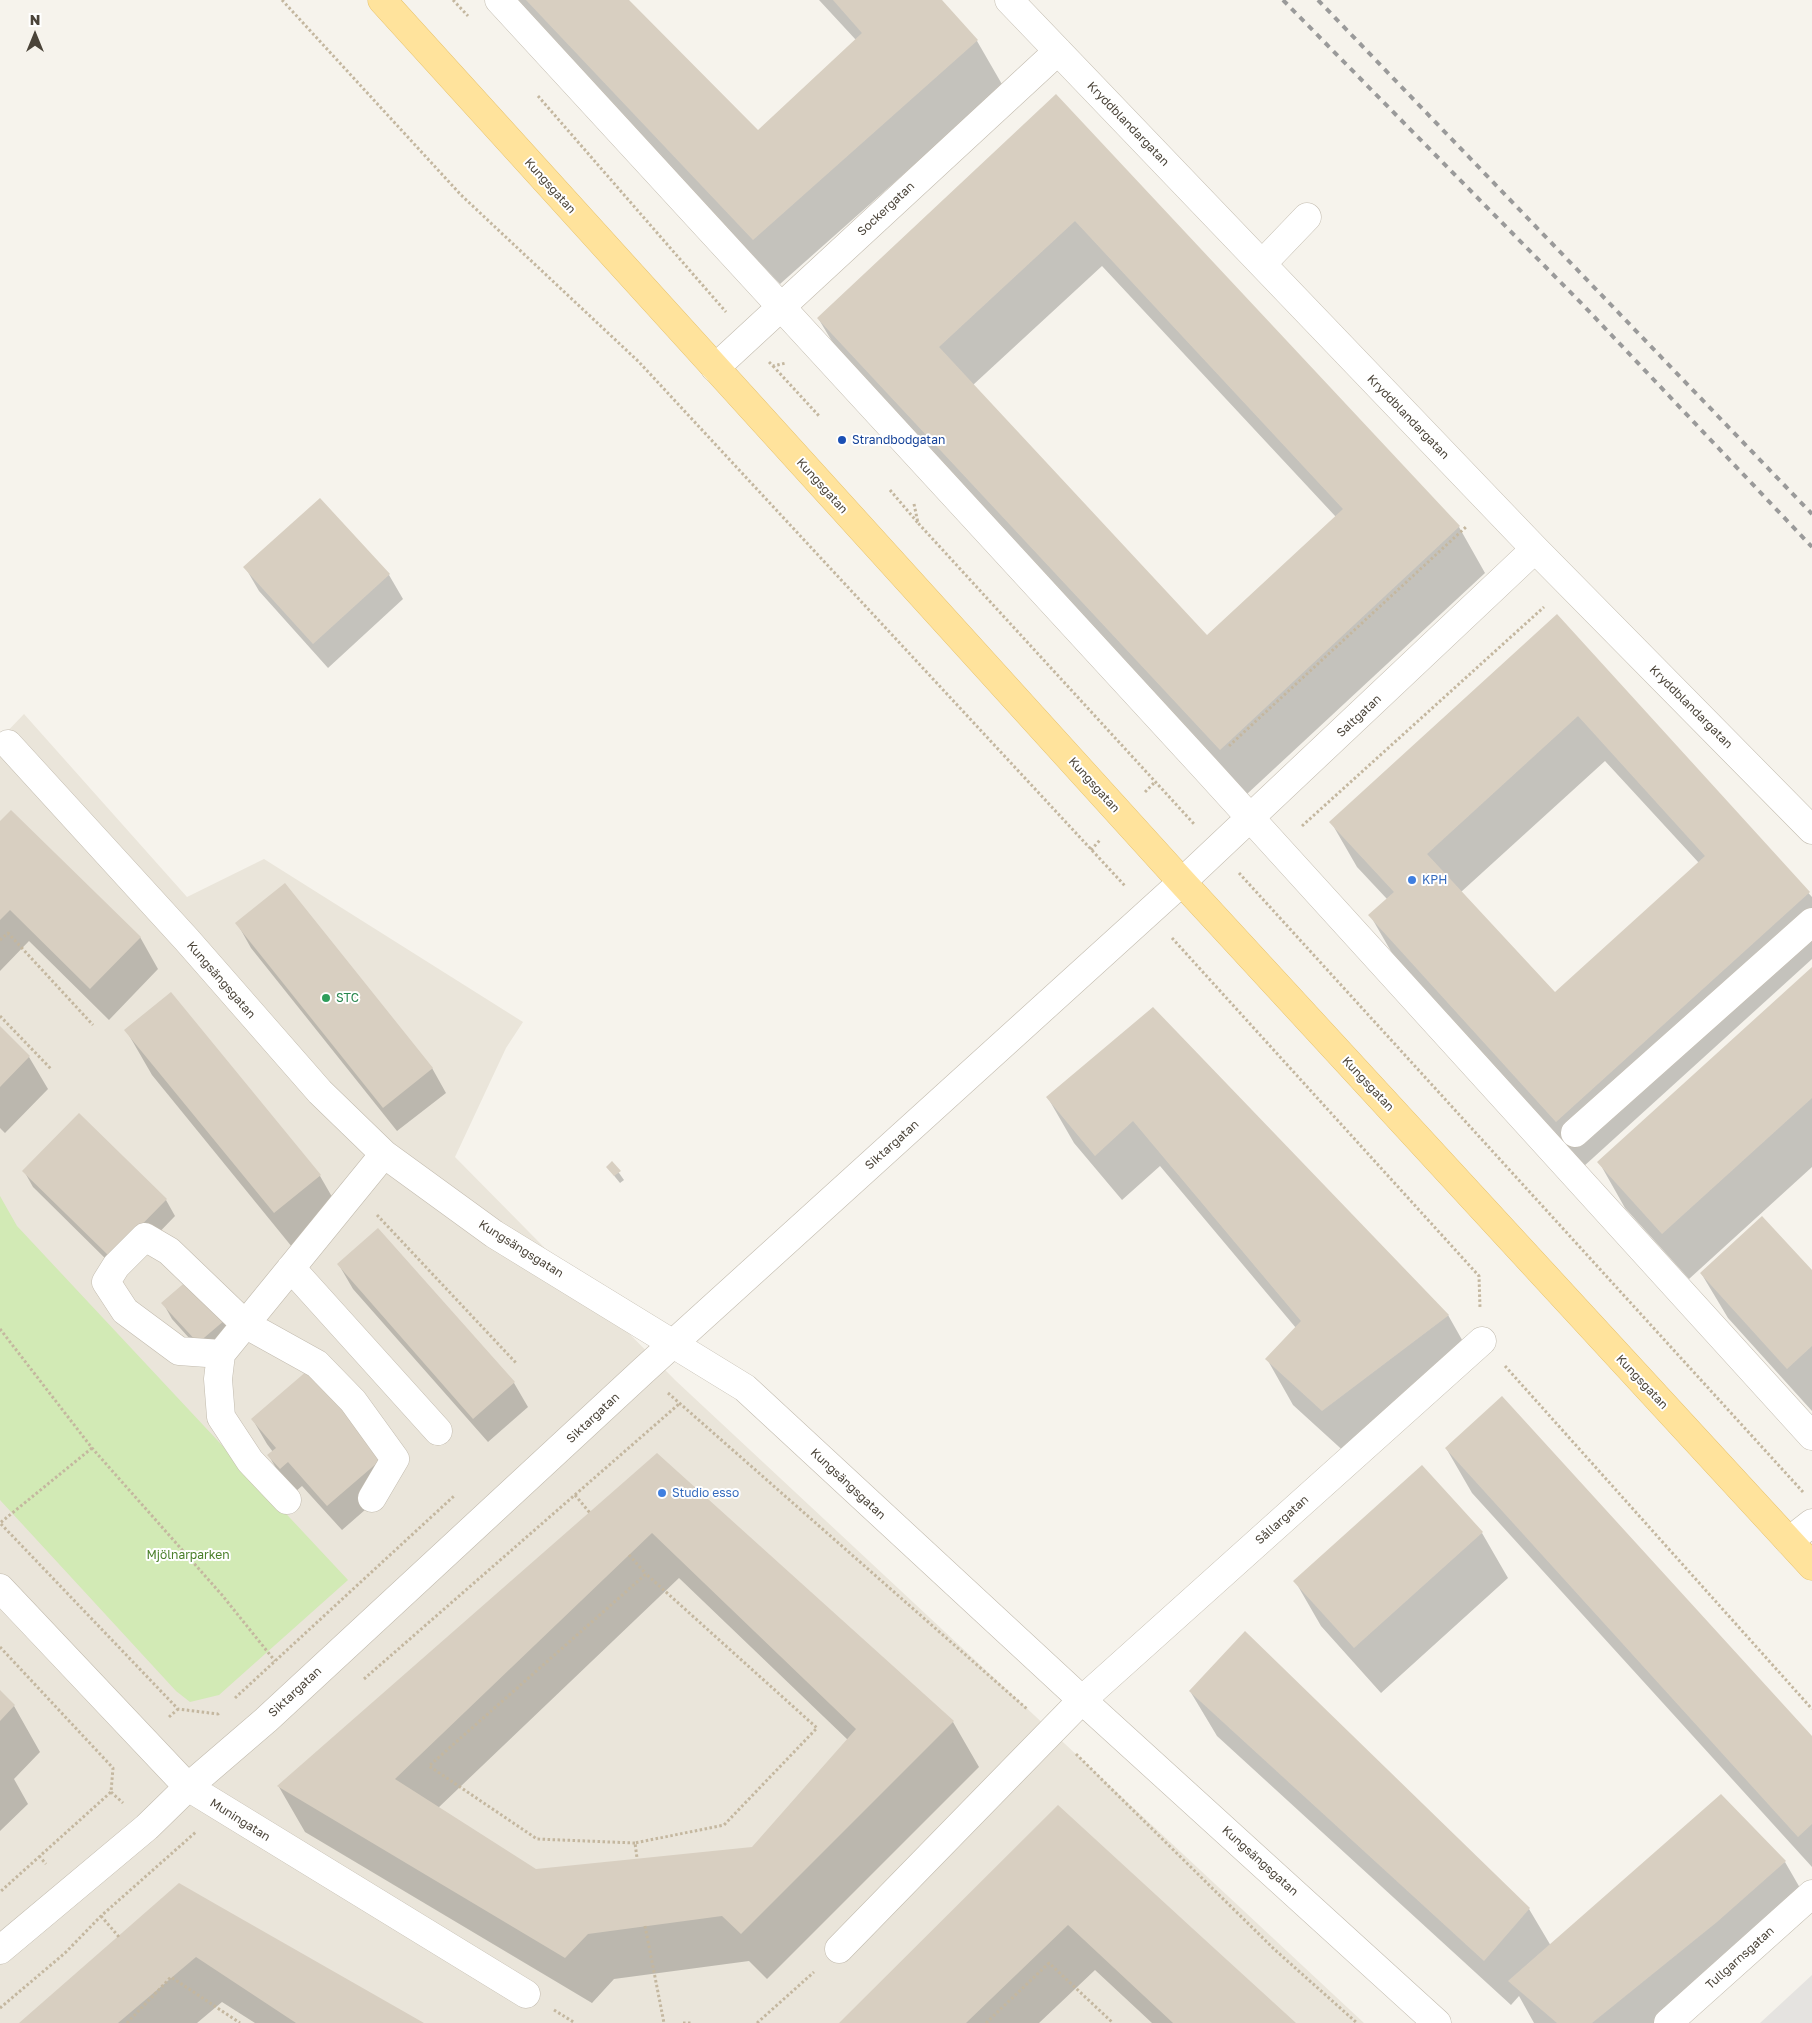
<!DOCTYPE html>
<meta charset="utf-8">
<style>
body{margin:0}
#map{position:relative;width:1812px;height:2023px;overflow:hidden;background:#f6f3ec;font-family:"Golos Text",sans-serif}
canvas{display:block}
.north{position:absolute;left:10px;top:10px;width:50px;height:50px;-webkit-text-stroke:4px #fff;paint-order:stroke;rotate:0deg;font-size:14px;font-weight:700;line-height:20px;text-align:center;color:#4b4439}
.north::after{content:'';display:block;margin:auto;width:18px;height:22px;background:#4b4439;clip-path:polygon(50% 0,100% 100%,50% 72%,0 100%)}
</style>
<div id="map">
<canvas width="1812" height="2023"></canvas>
<div class="north">N</div>
</div>
<script>
const context = document.querySelector('canvas').getContext('2d');
context.lineJoin = 'round';
function paint(path, color) {
  context.fillStyle = color;
  context.fill(path, 'evenodd');
}
function trace(path, color, width, dash) {
  context.strokeStyle = color;
  context.lineWidth = width;
  context.lineCap = dash ? 'butt' : 'round';
  context.setLineDash(dash || []);
  context.stroke(path);
}
function write(font, color, halo, rows, align = 'center') {
  context.font = font + ' "Golos Text",sans-serif';
  context.lineWidth = 4;
  context.setLineDash([]);
  context.textBaseline = 'middle';
  context.strokeStyle = halo;
  context.fillStyle = color;
  for (const [text, x, y, turn = 0] of rows) {
    context.save();
    context.translate(x, y);
    context.rotate((+turn || 0) * Math.PI / 180);
    context.textAlign = isNaN(turn) ? turn : align;
    if (halo) context.strokeText(text, 0, 0);
    context.fillText(text, 0, 0);
    context.restore();
  }
}
const residential = new Path2D(`
 M24 714 187 897 264 859 523 1022 506 1048 455 1157 675 1380 1364 2023H0V739Z`);
const green = new Path2D(`
 M0 1196 17 1226 348 1580 219 1695 190 1702 176 1691 0 1500Z`);
const parking = new Path2D(`
 M1812 1975V2023H1760Z`);
const shadow = new Path2D(`
 M511 0H628L758 132 856 40 819 0H940L977 41 1003 86 780 284Z
 M1056 96 1459 527 1485 573 1247 794 845 363 818 318ZM1102 266 1336 517 1207 637 973 385Z
 M245 567 389 575 403 599 328 668 259 591Z
 M1557 616 1812 897V959L1583 1167 1396 960 1370 915 1387 899 1357 867 1331 822ZM1605 761 1699 863 1555 994 1461 892Z
 M0 823 140 937 158 969 109 1020 29 941 0 971Z
 M237 923 432 1068 446 1093 397 1131 251 948Z
 M1812 969V1167L1689 1279 1625 1208 1599 1162Z
 M1153 1008 1448 1315 1474 1361 1349 1456 1293 1405 1267 1359 1296 1328 1160 1166 1122 1200 1074 1143 1048 1098Z
 M0 1028 29 1057 48 1089 5 1133 0 1128Z
 M126 1030 320 1176 346 1221 301 1258 152 1075Z
 M79 1114 166 1200 175 1216 120 1273 33 1187 24 1171Z
 M612 1163 624 1180 620 1183 607 1167Z
 M339 1265 514 1383 528 1407 488 1442 353 1289Z
 M1812 1272V1411L1728 1318 1701 1273Z
 M163 1303 224 1320 233 1337 208 1359 172 1319Z
 M307 1372 397 1482 342 1530 302 1486 295 1492 283 1480 269 1456 273 1452 267 1444 253 1420Z
 M1446 1448 1812 1738V1867L1472 1493Z
 M657 1455 953 1722 979 1767 767 1979 749 1961 614 1979 592 2003 305 1832 279 1787ZM679 1578 848 1740 753 1848 536 1870 438 1808Z
 M1482 1533 1508 1578 1381 1693 1321 1626 1295 1581Z
 M0 1691 14 1706 40 1752 14 1779 28 1804 0 1831Z
 M1190 1691 1529 1909 1551 1946 1785 1862 1811 1907 1674 2023H1534L1519 1996 1511 2005 1217 1736Z
 M1058 1807 1294 2023H1152L1095 1970 1039 2023H841Z
 M179 1885 422 2023H255L222 2002 197 2023H21Z`);
const building = new Path2D(`
 M526 0H629L758 130 862 33 833 0H942L978 40 753 240Z
 M1056 94 1460 526 1220 750 817 318ZM1075 221 1343 509 1207 635 939 347Z
 M320 498 390 574 313 644 243 567Z
 M1557 614 1810 892 1556 1122 1368 915 1394 892 1329 822ZM1578 716 1705 856 1555 992 1427 854Z
 M11 810 141 937 90 989 10 910 0 920V821Z
 M285 883 433 1068 383 1108 235 923Z
 M1812 967V1098L1662 1234 1597 1162Z
 M171 992 321 1175 274 1213 124 1030Z
 M1153 1007 1449 1315 1322 1411 1265 1359 1301 1321 1133 1121 1095 1156 1046 1097Z
 M0 1026 30 1056 0 1087Z
 M79 1113 167 1199 110 1257 22 1171Z
 M612 1161 621 1171 614 1176 606 1167Z
 M1762 1216 1812 1270V1346L1787 1369 1700 1273Z
 M378 1228 515 1382 473 1419 337 1264Z
 M189 1279 225 1320 198 1343 161 1303Z
 M308 1370 384 1457 327 1506 288 1462 280 1469 267 1455 276 1448 251 1419Z
 M1502 1396 1812 1736V1824L1798 1837 1445 1448Z
 M657 1453 954 1721 741 1934 722 1916 588 1934 565 1958 277 1786ZM652 1533 856 1729 752 1847 536 1869 395 1779Z
 M1422 1465 1483 1532 1354 1648 1293 1581Z
 M1245 1631 1530 1908 1484 1961 1189 1691Z
 M0 1690 15 1705 0 1721Z
 M1721 1794 1786 1861 1717 1922 1592 2023H1557L1508 1981Z
 M1058 1805 1192 1928 1296 2023H1173L1068 1925 966 2023H839Z
 M179 1883 219 1906 424 2023H296L196 1957 118 2023H19Z`);
const path = new Path2D(`
 M282 0 461 195 639 362 1126 887
 M453 0 468 16
 M538 96 726 312
 M769 362 773 366 786 363
 M773 366 820 417
 M890 490 918 523
 M914 504 918 523 1195 825
 M1229 746 1467 526
 M1145 792 1155 782
 M1302 826 1544 607
 M1091 850 1100 840
 M1239 873 1803 1492
 M1172 938 1479 1276 1480 1308
 M0 940 8 933 93 1025
 M0 1016 52 1070
 M377 1215 517 1364
 M0 1329 92 1448 222 1595 275 1661
 M1505 1366 1812 1709
 M668 1393 1027 1709
 M92 1448 0 1523 178 1709 218 1714 219 1713
 M575 1495 590 1513
 M629 1555 646 1574
 M0 1647 113 1768 111 1792 0 1892
 M364 1679 679 1404
 M235 1698 454 1496
 M169 1717 178 1709
 M1076 1754 1274 1949 1357 2023
 M111 1792 123 1803
 M635 1843 537 1839 429 1766 646 1574 817 1728 724 1825 635 1843 637 1858
 M39 1856 46 1864
 M101 1916 119 1937
 M645 1926 664 2023
 M0 2008 65 1953 101 1916 197 1831
 M554 2010 575 2023
 M127 2023 171 1977 240 2023
 M683 2023H692
 M757 2023 814 1972
 M986 2023 1049 1963 1113 2023`);
const minor = new Path2D(`
 M499 0 1205 768 1812 1436
 M1009 0 1535 549 1812 830
 M1262 264 1307 217
 M715 368 1058 51
 M8 744 187 940 320 1092 384 1154 494 1234 745 1388 1082 1700 1437 2023
 M1575 1133 1812 922
 M291 1268 438 1431
 M221 1354 179 1351 125 1311 106 1282 116 1266 145 1237 169 1251 245 1324 317 1364 353 1401 395 1459 372 1498
 M287 1500 250 1461 221 1417 218 1379 221 1354 384 1154
 M1789 1541 1812 1523
 M0 1588 188 1787 526 1994
 M839 1949 1082 1700 1482 1341
 M0 1950 147 1827 188 1787 266 1720 644 1370 1182 882 1535 549
 M1668 2023 1812 1894`);
const major = new Path2D(`
 M382 0 1182 882 1812 1566`);
const rail = new Path2D(`
 M1283 0 1584 306 1812 547
 M1318 0 1812 514`);
const markers = [
 [842,440,5,"#1a4fb4"],
 [1412,880,5,"#3f7fe0"],
 [326,998,5,"#2e9e5b"],
 [662,1493,5,"#3f7fe0"]
];
const streetNames = [
 ["Kryddblandargatan",1128,124,46],
 ["Kungsgatan",550,186,48],
 ["Sockergatan",886,209,-43],
 ["Kryddblandargatan",1408,417,46],
 ["Kungsgatan",822,486,48],
 ["Kryddblandargatan",1691,707,45],
 ["Saltgatan",1359,716,-43],
 ["Kungsgatan",1094,785,48],
 ["Kungsängsgatan",221,980,49],
 ["Kungsgatan",1368,1084,47],
 ["Siktargatan",892,1145,-42],
 ["Kungsängsgatan",521,1249,32],
 ["Kungsgatan",1642,1382,47],
 ["Siktargatan",593,1418,-43],
 ["Kungsängsgatan",848,1484,43],
 ["Sållargatan",1282,1520,-42],
 ["Siktargatan",295,1692,-43],
 ["Muningatan",240,1820,32],
 ["Kungsängsgatan",1260,1861,42],
 ["Tullgarnsgatan",1740,1958,-42]
];
const transitNames = [
 ["Strandbodgatan",852,440]
];
const shopNames = [
 ["KPH",1422,880],
 ["Studio esso",672,1493]
];
const leisureNames = [
 ["STC",336,998]
];
const parkNames = [
 ["Mjölnarparken",188,1555]
];
paint(residential, '#eae5da');
paint(green, '#d2eab5');
paint(parking, '#e5e3e0');
paint(shadow, '#0003');
paint(building, '#d8cfc1');
trace(minor, '#c2bbae', 29);
trace(major, '#e6c16a', 29);
trace(path, '#c4b79f', 3, [2.5, 2.5]);
trace(minor, '#fff', 28);
trace(major, '#ffe39c', 28);
trace(rail, '#9a9a9a', 4, [6, 6]);
for (const [x, y, r, color] of markers) {
  const dot = new Path2D();
  dot.arc(x, y, r, 0, 2 * Math.PI);
  context.fillStyle = color;
  context.fill(dot);
  trace(dot, '#fff', 2);
}
write('12px', '#4b4439', '#fff', streetNames);
write('12px', '#164399', '#fff', transitNames, 'left');
write('12px', '#366cbe', '#fff', shopNames, 'left');
write('12px', '#27864d', '#fff', leisureNames, 'left');
write('12px', '#4a7f2a', '#fff', parkNames);
</script>
